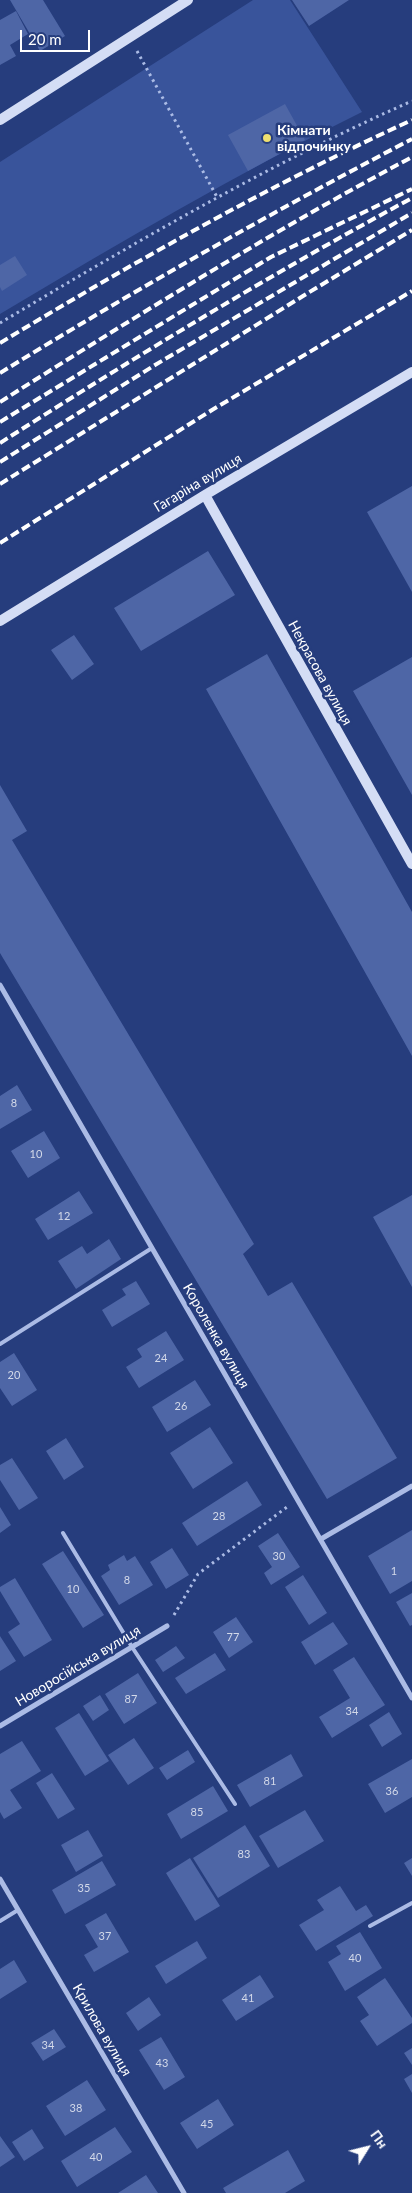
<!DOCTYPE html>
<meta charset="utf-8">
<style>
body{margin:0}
#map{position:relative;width:412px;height:2193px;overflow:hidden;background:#263d7d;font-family:Lato,sans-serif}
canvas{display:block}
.north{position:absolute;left:342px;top:2123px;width:50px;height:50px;-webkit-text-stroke:4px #263d7d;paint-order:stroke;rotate:54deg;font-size:14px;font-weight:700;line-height:20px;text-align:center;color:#fff}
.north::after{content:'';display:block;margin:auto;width:18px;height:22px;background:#fff;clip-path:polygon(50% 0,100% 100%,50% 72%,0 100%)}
.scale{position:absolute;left:20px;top:30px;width:70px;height:22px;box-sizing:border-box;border:2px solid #fff;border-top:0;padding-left:6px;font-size:15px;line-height:18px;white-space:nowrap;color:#fff;-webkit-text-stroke:4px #263d7d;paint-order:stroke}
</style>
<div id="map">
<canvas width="412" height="2193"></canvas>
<div class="north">Пн</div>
<div class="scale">20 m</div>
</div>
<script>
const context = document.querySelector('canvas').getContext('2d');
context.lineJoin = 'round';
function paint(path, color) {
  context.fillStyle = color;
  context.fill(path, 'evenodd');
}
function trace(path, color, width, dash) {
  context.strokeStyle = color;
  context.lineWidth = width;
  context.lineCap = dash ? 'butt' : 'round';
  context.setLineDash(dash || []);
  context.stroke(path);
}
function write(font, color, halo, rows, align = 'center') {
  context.font = font + ' Lato,sans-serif';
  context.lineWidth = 5;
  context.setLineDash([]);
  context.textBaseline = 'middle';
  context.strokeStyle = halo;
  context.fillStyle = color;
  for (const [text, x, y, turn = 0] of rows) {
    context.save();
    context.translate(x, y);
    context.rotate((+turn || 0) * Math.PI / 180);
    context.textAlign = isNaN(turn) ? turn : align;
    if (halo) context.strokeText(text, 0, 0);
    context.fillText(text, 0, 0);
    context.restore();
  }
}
const green = new Path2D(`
 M253 0H290L362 112C238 173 119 243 0 314V162Z`);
const building = new Path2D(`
 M10 0H43L65 36 40 51Z
 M292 0H349L309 26Z
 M16 11 28 34 10 45 16 56 0 65V20Z
 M285 104 305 140 248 171 228 135Z
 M15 256 27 275 2 291 0 287V265Z
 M412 486V592L367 512Z
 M208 551 235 595 141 651 114 608Z
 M74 635 94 664 72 680 51 650Z
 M267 654 412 912V1056L206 689Z
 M412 657V795L353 691Z
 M0 785 27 831 12 840 254 1244 243 1254 268 1296 292 1282 397 1458 327 1499 0 953Z
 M17 1085 32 1110 0 1129V1096Z
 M44 1131 60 1158 28 1178 11 1151Z
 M79 1191 93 1213 48 1240 35 1219Z
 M412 1195V1287L373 1217Z
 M109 1239 121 1259 76 1289 58 1261 82 1246 87 1254Z
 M136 1281 150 1304 112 1327 102 1310 126 1295 122 1289Z
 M166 1331 184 1360 139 1388 126 1367 142 1357 137 1349Z
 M14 1353 37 1390 12 1406 0 1388V1362Z
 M195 1380 211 1405 167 1432 152 1407Z
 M210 1427 233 1463 193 1489 170 1453Z
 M66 1438 84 1467 64 1480 46 1451Z
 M12 1458 38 1498 19 1510 0 1480V1465Z
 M247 1481 262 1505 197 1546 182 1523Z
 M0 1507 11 1525 0 1533Z
 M412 1530V1581L390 1594 368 1556Z
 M278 1533 300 1567 271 1585 264 1573 272 1567 258 1546Z
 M172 1548 189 1575 166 1589 150 1562Z
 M63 1551 104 1615 83 1628 42 1564Z
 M124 1555 127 1561 135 1556 153 1585 119 1605 101 1576 110 1570 108 1565Z
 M303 1575 327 1613 309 1625 285 1587Z
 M15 1578 52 1640 24 1657 8 1632 20 1624 0 1591V1587Z
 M412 1593V1625L410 1626 396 1602Z
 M236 1617 253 1642 229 1658 213 1632Z
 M333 1622 348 1644 315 1665 301 1642Z
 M0 1636 16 1661 0 1671Z
 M176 1646 185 1658 163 1672 155 1660Z
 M215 1653 226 1670 186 1694 175 1678Z
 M354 1657 385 1705 332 1738 319 1717 350 1698 333 1670Z
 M138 1673 157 1703 124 1724 105 1694Z
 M100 1695 109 1710 93 1721 83 1706Z
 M389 1712 402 1734 382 1747 369 1725Z
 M79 1713 109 1761 85 1776 55 1728Z
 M134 1738 154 1768 128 1785 108 1755Z
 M22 1741 41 1771 10 1790 22 1808 4 1819 0 1812V1754Z
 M188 1750 195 1762 167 1780 159 1768Z
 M291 1754 303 1776 250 1807 237 1785Z
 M412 1759V1797L385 1813 368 1784Z
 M52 1773 75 1809 58 1819 36 1783Z
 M213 1786 228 1811 181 1839 167 1814Z
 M305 1810 324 1841 278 1868 259 1836Z
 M245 1825 270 1866 218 1898 193 1858Z
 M88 1830 103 1856 76 1872 61 1845Z
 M190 1858 220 1906 195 1921 166 1873Z
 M412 1858V1876L404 1863Z
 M102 1861 116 1885 65 1914 52 1890Z
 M340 1886 356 1911 366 1905 373 1916 316 1951 299 1925 324 1910 317 1900Z
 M106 1913 129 1952 94 1972 84 1955 98 1947 85 1925Z
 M360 1932 382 1968 345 1991 328 1962 341 1954 336 1946Z
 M197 1941 207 1958 166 1984 155 1966Z
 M14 1960 27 1982 0 1999V1969Z
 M260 1975 274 1997 236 2021 222 2000Z
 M385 1978 412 2018V2023L377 2046 360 2021 369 2015 357 1997Z
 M149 1997 161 2015 138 2031 126 2013Z
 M54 2029 66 2047 43 2061 31 2043Z
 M161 2037 185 2077 164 2090 139 2050Z
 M412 2048V2065L404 2053Z
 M412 2074V2093L404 2079Z
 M87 2080 106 2110 65 2136 46 2106Z
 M218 2099 234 2125 197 2149 180 2123Z
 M115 2127 132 2152 77 2187 61 2161Z
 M32 2129 44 2148 24 2161 12 2142Z
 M0 2136 15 2157 0 2167Z
 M288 2150 305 2181 285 2193H226L223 2188Z
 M146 2175 158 2193H118Z`);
const path = new Path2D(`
 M137 51 217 197
 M0 323C134 243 269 164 412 101
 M174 1615 198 1574 287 1507`);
const lane = new Path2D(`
 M0 1344 152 1248
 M63 1533 132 1647 235 1804
 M0 1921 18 1910
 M370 1926 412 1903`);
const street = new Path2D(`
 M0 985 412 1698
 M321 1539 412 1486
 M0 1726 167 1626
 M0 1879 184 2193`);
const secondary = new Path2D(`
 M0 120 188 0
 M205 495 412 864
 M0 621 205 495 412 372`);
const rail = new Path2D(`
 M0 343C134 262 270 185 412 120
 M0 373C135 290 272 212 412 139
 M0 402C135 317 271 232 412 157
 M0 422 271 257 412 189
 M0 443C135 357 271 274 412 198
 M0 462 155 365 412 213
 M0 484 303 296 412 230
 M0 543 212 410 412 291`);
const markers = [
 [267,138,5,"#eedf70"]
];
const numberNames = [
 ["8",14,1103],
 ["10",36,1154],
 ["12",64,1216],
 ["24",161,1358],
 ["20",14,1375],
 ["26",181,1406],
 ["28",219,1516],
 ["30",279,1556],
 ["1",394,1571],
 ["8",127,1580],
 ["10",73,1589],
 ["77",233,1637],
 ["87",131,1699],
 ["34",352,1711],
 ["81",270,1781],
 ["36",392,1791],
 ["85",197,1812],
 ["83",244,1854],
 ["35",84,1888],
 ["37",105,1936],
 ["40",355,1958],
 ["41",248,1998],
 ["34",48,2045],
 ["43",162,2063],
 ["38",76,2108],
 ["45",207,2124],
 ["40",96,2157]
];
const poiNames = [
 ["Кімнати",277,130],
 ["відпочинку",277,146]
];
const streetNames = [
 ["Гагаріна вулиця",198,483,-31],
 ["Некрасова вулиця",320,673,61],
 ["Короленка вулиця",216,1336,60],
 ["Новоросійська вулиця",78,1666,-31],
 ["Крилова вулиця",102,2030,60]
];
paint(green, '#39549b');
paint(building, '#4e66a6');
trace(path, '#abbbe5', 3, [2.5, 4]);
trace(lane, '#abbbe5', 4);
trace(street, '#abbbe5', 5);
trace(secondary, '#d4ddf5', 10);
trace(rail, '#fff', 4, [9, 4]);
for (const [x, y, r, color] of markers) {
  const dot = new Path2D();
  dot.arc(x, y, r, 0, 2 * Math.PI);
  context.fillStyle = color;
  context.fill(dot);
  trace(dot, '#263d7d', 2);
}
write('11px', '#d3d9e9', null, numberNames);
write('bold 14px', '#fff', '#263d7d', poiNames, 'left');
write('14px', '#fff', '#263d7d', streetNames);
</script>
